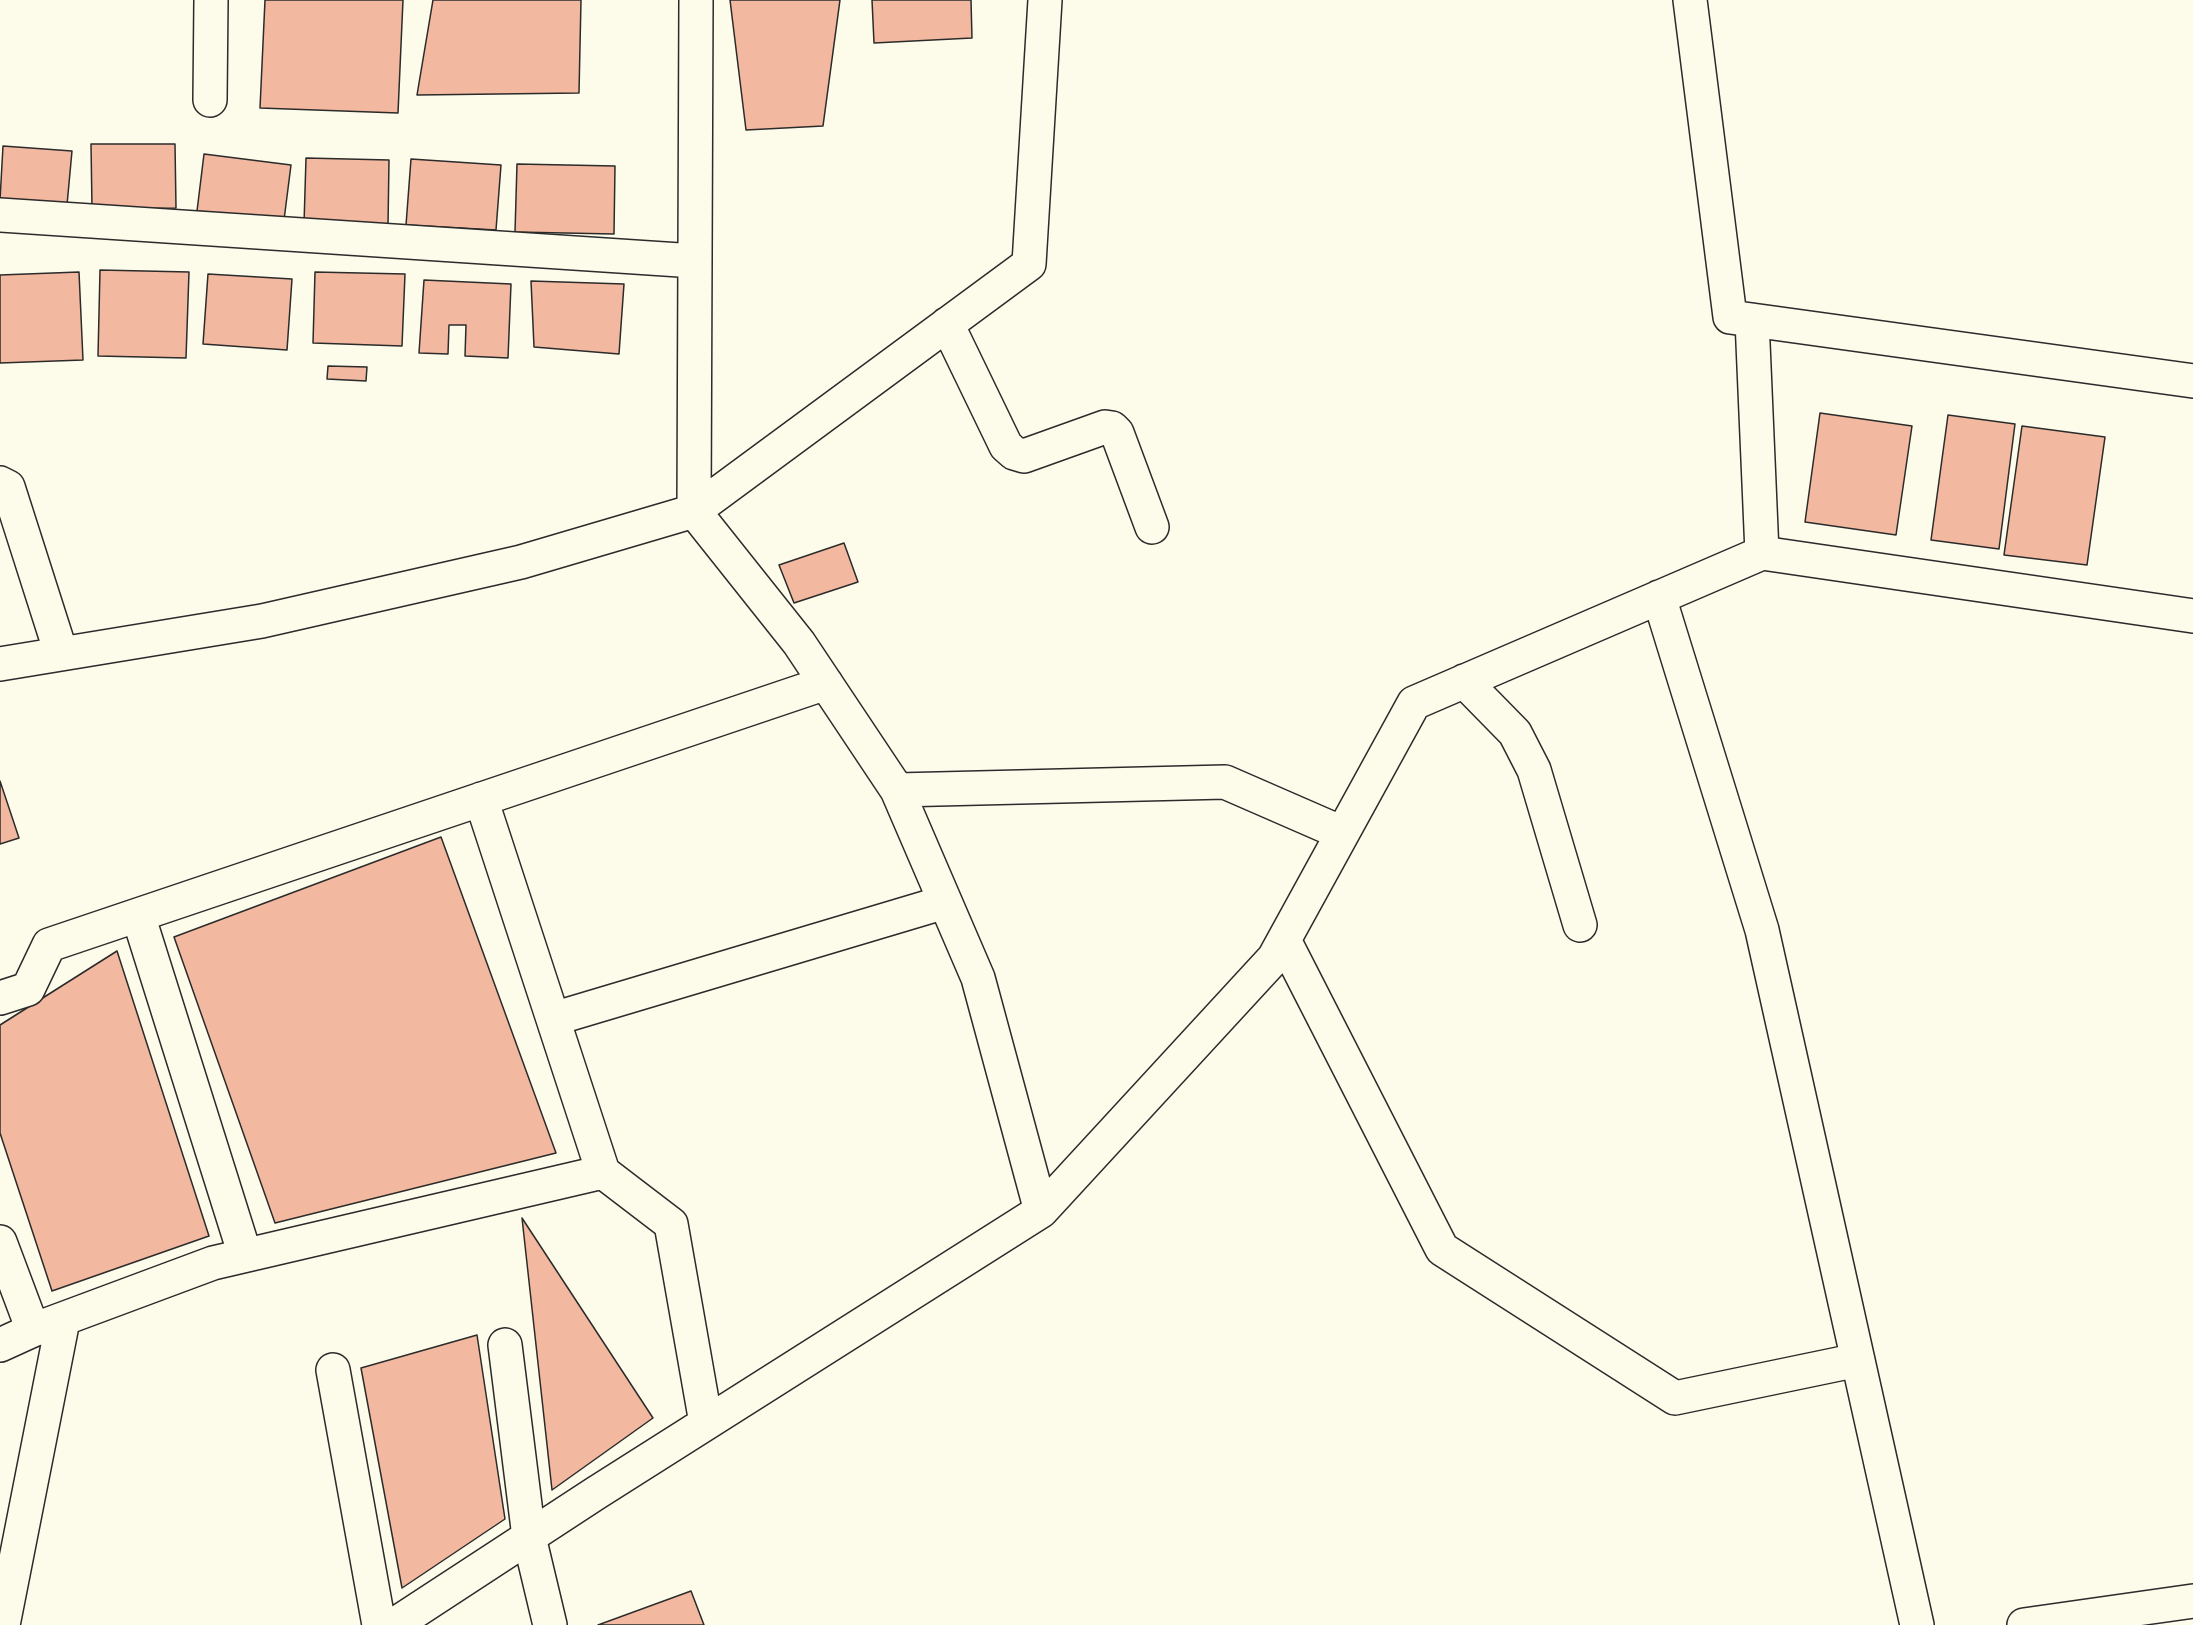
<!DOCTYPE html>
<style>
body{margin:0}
canvas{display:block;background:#fdfbea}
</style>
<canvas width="2193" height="1625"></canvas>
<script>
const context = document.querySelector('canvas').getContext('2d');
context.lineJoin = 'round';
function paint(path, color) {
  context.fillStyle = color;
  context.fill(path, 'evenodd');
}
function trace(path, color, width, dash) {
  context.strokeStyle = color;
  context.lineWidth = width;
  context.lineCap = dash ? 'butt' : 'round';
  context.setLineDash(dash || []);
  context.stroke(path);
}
const building = new Path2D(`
 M265 0H403L398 113 260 108Z
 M433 0H581L579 93 417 95Z
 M730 0H840L823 126 746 130Z
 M872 0H971L972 38 874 43Z
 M91 144H175L176 208 92 209Z
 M3 146 72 151 67 205 0 200Z
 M204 154 291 165 284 220 197 211Z
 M306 158 389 160 388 226 304 224Z
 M411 159 501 165 496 230 406 225Z
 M517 164 615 166 614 234 515 232Z
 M100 270 189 272 186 358 98 356Z
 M79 272 83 360 0 363V275Z
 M315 272 405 274 402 346 313 343Z
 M208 274 292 279 287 350 203 344Z
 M424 280 511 284 508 358 465 356 466 325H449L448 354 419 353Z
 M531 281 624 284 619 354 534 347Z
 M328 366 367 367 366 381 327 379Z
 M1820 413 1912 426 1896 535 1805 522Z
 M1948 415 2015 424 1999 549 1931 540Z
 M2022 426 2105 437 2087 565 2004 555Z
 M844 543 858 582 794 603 779 565Z
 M0 781 19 838 0 844Z
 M441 837 556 1153 275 1223 174 937Z
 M117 951 209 1236 52 1291 0 1133V1025Z
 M522 1218 653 1418 552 1490Z
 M477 1335 505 1519 402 1588 361 1368Z
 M691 1591 704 1625H598Z`);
const minor = new Path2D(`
 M696 0 694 511 799 643 897 790 978 978 1041 1211
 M1690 0 1730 317 2193 381
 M210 100 211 0
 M0 215 695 261
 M1752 320 1762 553
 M947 324 1006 446 1014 453 1024 456 1105 427 1112 428 1117 433 1152 527
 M0 483 8 487 61 653
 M1659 597 1762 930 1917 1625
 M0 664 262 621 521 562 694 511 1029 264 1045 0
 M1464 681 1515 733 1534 770 1580 925
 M897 790 1225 782 1342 833
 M481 799 603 1172
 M138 915 245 1255
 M1284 940 1442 1249 1675 1398 1858 1360
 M0 998 28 989 49 945 826 683
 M553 1019 945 902
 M0 1242 33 1330 213 1263 603 1172 671 1224 706 1423
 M0 1345 33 1330
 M505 1345 529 1537 550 1625
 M333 1370 379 1625
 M3 1625 63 1320
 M394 1625 596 1493 1041 1211 1274 958 1414 703 1762 553 2193 616
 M2024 1625 2193 1601`);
paint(building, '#f2b8a0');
trace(building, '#2b2b2b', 1.5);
trace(minor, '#2b2b2b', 36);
trace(minor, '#fdfbea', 33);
</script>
